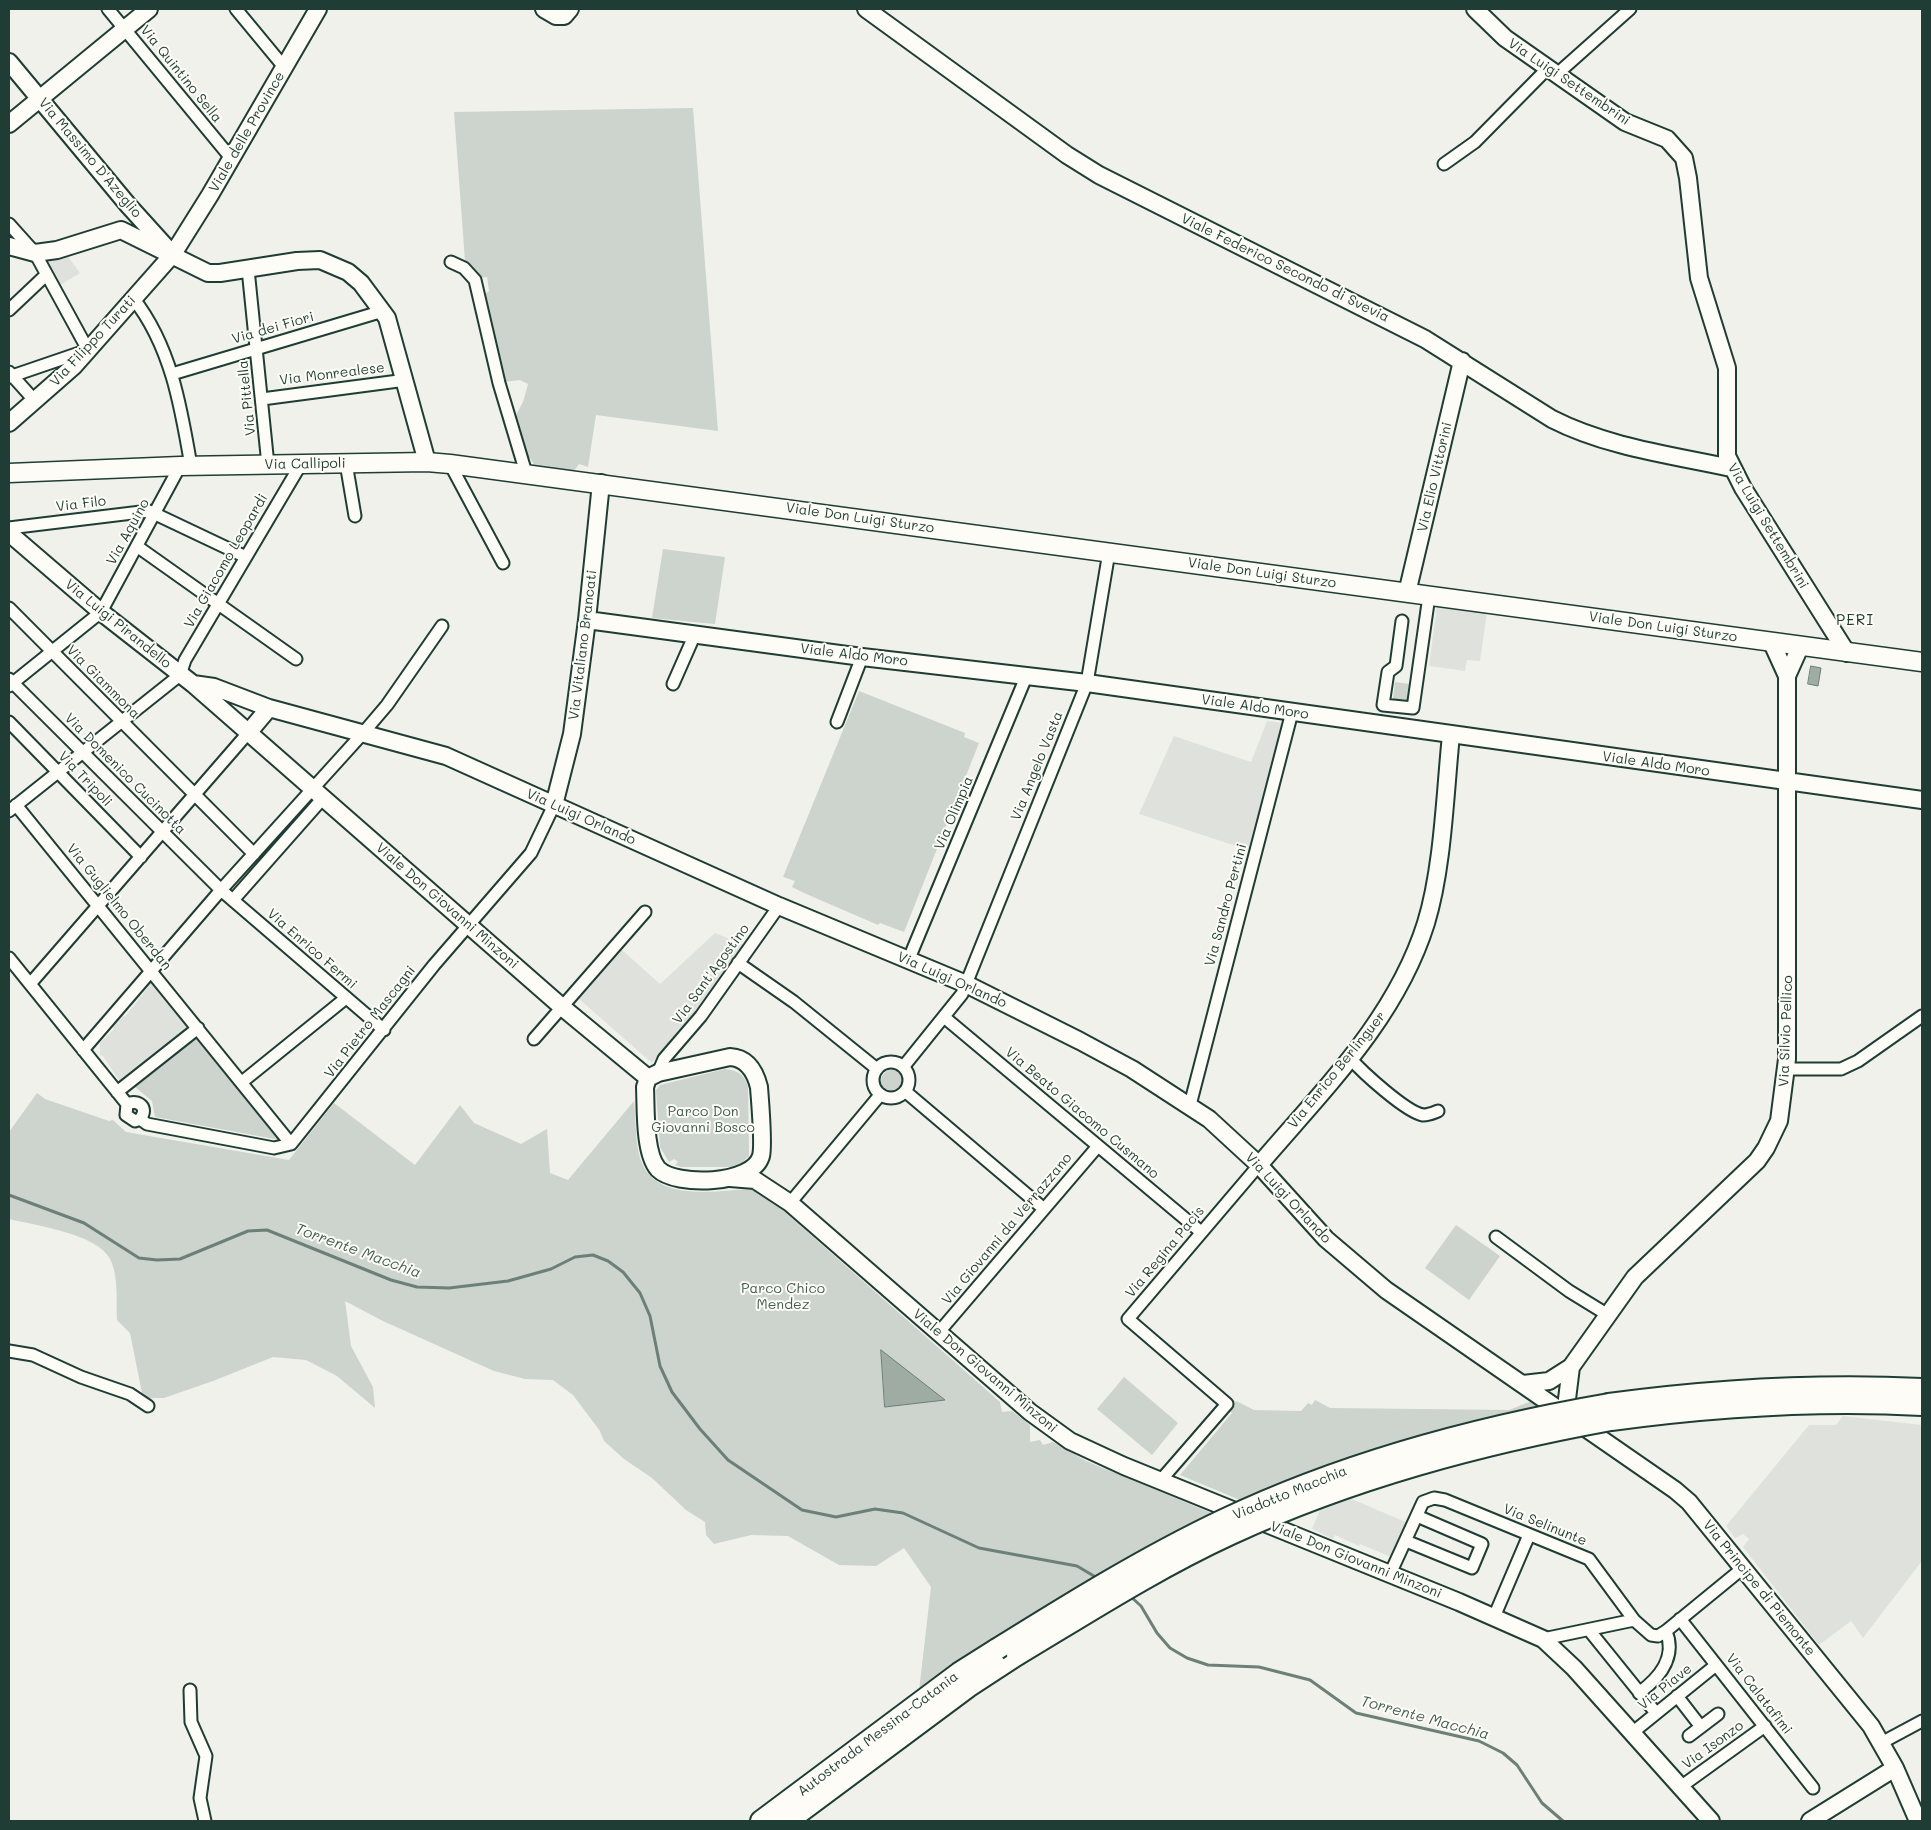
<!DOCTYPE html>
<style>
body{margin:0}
#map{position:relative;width:1931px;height:1830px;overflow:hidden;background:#f0f1eb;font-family:Mali,sans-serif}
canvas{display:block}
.frame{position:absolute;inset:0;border:10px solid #1f3d34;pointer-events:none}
</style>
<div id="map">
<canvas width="1931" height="1830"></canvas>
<div class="frame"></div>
</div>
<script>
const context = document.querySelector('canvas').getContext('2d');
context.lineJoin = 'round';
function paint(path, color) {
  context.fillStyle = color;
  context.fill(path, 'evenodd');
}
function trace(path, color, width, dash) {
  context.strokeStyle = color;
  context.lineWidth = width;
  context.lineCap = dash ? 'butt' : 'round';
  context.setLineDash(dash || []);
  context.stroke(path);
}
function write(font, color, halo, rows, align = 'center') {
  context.font = font + ' Mali,sans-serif';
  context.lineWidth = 4;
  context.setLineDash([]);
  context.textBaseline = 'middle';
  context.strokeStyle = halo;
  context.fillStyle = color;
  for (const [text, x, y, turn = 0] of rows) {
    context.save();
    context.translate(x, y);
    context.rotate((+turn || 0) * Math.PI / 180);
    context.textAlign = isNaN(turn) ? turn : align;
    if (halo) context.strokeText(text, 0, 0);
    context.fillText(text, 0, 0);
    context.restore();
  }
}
const built = new Path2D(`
 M66 254 80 273 57 287 44 263Z
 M1437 606 1487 612 1480 661 1467 660 1465 671 1429 666Z
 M1267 721 1282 723 1248 850 1139 814 1174 736 1251 762Z
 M715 933 744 945 711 993 652 1063 579 999 622 950 660 984Z
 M152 982 189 1027 120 1082 103 1056 100 1055V1043L114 1029 112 1026 122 1014 125 1017Z
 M1843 1416 1922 1425V1561L1863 1638 1851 1621 1819 1645 1743 1547 1749 1539 1743 1534 1735 1538 1726 1526 1809 1425H1836Z
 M1347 1497 1408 1523 1391 1557 1360 1544 1359 1546 1335 1535 1333 1539 1312 1529 1322 1505Z`);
const green = new Path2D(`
 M693 108 718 431 596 415 588 467 579 464 574 471 535 466 530 458 525 457 515 417 523 402 528 384 520 380 503 382 482 296 489 291 487 277 477 278 465 261 454 112Z
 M663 549 725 557 715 624 652 618Z
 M1395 682 1409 684 1407 700 1393 699Z
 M859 691 965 733 964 737 979 743 904 932 880 923 878 925 804 893 792 887 795 881 783 877Z
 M196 1037 280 1139V1140L155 1117 152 1101 135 1087Z
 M725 1069C737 1070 744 1074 748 1086L749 1156 737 1167H681L675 1165 678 1162 674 1159 669 1162 660 1147 656 1090 660 1085Z
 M881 1081a11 11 0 1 1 22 0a11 11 0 1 1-22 0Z
 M37 1093 45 1099 109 1121 113 1120 126 1132 289 1160 334 1103 415 1165 460 1105 474 1123 521 1144 547 1129 550 1173 568 1180 634 1101C636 1119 635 1141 640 1158 654 1204 717 1190 753 1189L762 1192 1000 1402 1002 1412 1012 1411 1030 1425V1442L1040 1440 1043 1445 1053 1442 1086 1461 1214 1514 1011 1628 919 1691 931 1587 904 1548 876 1566 839 1565 788 1536 751 1535 714 1544 706 1535 705 1522 686 1510 652 1478 624 1459 604 1441 600 1431 573 1395 553 1380 525 1379 494 1371 383 1321 345 1301 351 1346 373 1387 375 1408 337 1376 306 1360 273 1357 213 1381 164 1398H143L130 1333 117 1320C116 1301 119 1277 110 1259 98 1234 34 1225 9 1219V1132Z
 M1456 1225 1500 1256 1469 1300 1425 1268Z
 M1124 1377 1178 1423 1152 1455 1097 1409Z
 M1315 1400 1330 1408 1509 1410 1534 1400 1544 1406 1447 1429 1365 1453 1240 1500 1180 1475 1232 1413 1230 1411 1236 1401 1254 1410 1301 1411 1308 1403 1312 1405Z`);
const water = new Path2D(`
 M1811 666 1821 668 1818 686 1808 684Z
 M881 1350 945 1400 885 1407Z`);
const stream = new Path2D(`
 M9 1195 84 1223 139 1258 157 1260 180 1259 248 1231 267 1230 391 1280 417 1287 449 1288 508 1281 551 1269 575 1257 593 1255 608 1261 623 1272 640 1293 650 1316 660 1366 672 1392 700 1429 728 1460 802 1510 836 1517 875 1509 903 1513 979 1548 1077 1566 1099 1579
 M1129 1595 1141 1606 1157 1633 1170 1648 1187 1658 1208 1665 1259 1667 1310 1680 1356 1713 1479 1741 1503 1753 1517 1765 1542 1803 1563 1821`);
const street = new Path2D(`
 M108 9 231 158
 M236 9 284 67
 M1557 74 1630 9
 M1444 164 1475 142 1548 68
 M9 224 35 253 88 350 9 377
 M451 262 464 268 475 280 499 383 526 473
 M248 269 268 465
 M133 298C171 346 181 407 191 466
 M9 310 46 275
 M9 372 35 401
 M172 374 383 311
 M262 399 406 380
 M346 463 355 516
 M450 464 503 563
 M9 528 149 511 246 557
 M138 547 296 659
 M9 608 254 854
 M1402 621 1396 666 1388 672 1383 705 1413 708 1429 596
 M9 679 221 890 384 1030
 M673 684 695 634
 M9 686 101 612 180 466
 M9 722 141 857
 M837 722 862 657
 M16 805 291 1144
 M9 811 180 675 185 660 301 464
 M233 900 323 798
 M9 958 127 1104C139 1099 149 1108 140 1119L147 1124 274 1148 291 1144 434 965 531 853 554 805
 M908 961 1026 677
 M738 963 794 1002 877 1069
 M30 984 248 733
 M944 1017 1201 1232
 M534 1039 645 912
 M83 1050 221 890 364 732 387 705 442 626
 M1350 1058C1362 1072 1406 1112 1423 1115 1429 1115 1433 1113 1438 1111
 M873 1080a18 18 0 1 1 36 0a18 18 0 1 1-36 0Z
 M904 1066 962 994 1087 683 1109 552
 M1786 1069H1841L1858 1061 1922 1016
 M658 1073 664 1059 701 1016 779 906
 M242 1082 346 998
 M117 1092 198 1028
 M906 1092 1044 1209
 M127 1104 126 1115 135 1121 140 1119
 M1190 1105 1292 712
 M790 1203 880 1095
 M1496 1237 1569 1291 1608 1315
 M939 1332 1098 1146
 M9 1351 33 1355 81 1377 130 1394 148 1406
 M1161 1480 1227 1404 1128 1319 1259 1165
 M1406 1541 1472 1568 1482 1544 1417 1516
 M1390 1574 1423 1502 1434 1498 1445 1500 1589 1559 1634 1620 1651 1635 1658 1636 1666 1631 1743 1568
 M1494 1617 1529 1535
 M1680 1619 1813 1788
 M1589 1630 1656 1713
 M1543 1639 1634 1620
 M190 1690 191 1722 206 1756 200 1798 205 1821
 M1639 1693C1659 1678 1677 1658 1666 1631
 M1677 1696 1701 1727
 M1632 1733 1716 1665
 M1689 1736 1718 1714
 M1881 1743 1922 1721
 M1679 1788 1765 1726`);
const secondary = new Path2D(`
 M544 9 556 16H564L570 9
 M866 9 1067 155 1099 175 1425 339 1552 419C1607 447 1671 455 1731 468
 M1475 9 1505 38 1625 122 1667 139 1684 158 1688 178 1699 278 1727 368V456L1743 488 1847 653
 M9 62 128 205 166 247
 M9 124 149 9
 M9 246 35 253 57 250 121 230 208 273H220L297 261 320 260 348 272 361 283 387 318 427 462
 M9 423 74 366 173 254 210 195 318 9
 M9 533 101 612 193 684 562 1007 648 1078
 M1407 593 1462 361
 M587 620 862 657 1087 683 1922 800
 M1787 676 1800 647
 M193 684 214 687 269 708 446 756 779 906 966 984 1080 1041 1132 1069 1209 1119 1259 1165 1326 1239 1386 1290 1675 1490 1689 1502 1871 1726 1895 1768 1918 1821
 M248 733 269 708
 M554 805 572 734 587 620 601 483
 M730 1057C747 1058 755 1071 759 1087 760 1101 764 1145 761 1156 753 1185 676 1187 658 1169 644 1153 646 1108 645 1087L648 1078 658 1073Z
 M1259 1165C1323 1090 1396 1019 1426 923 1443 868 1445 793 1451 735
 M730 1178 755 1180 790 1203 1030 1412 1070 1441 1124 1466 1459 1602 1543 1639 1574 1668 1711 1821
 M1571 1367 1567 1399 1576 1420
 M1523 1384 1549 1381 1571 1367 1635 1277 1757 1161 1766 1148 1779 1121 1787 1059V676L1772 643
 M1810 1821 1895 1768`);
const primary = new Path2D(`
 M9 473 180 466 427 462 450 464 1922 662`);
const highway = new Path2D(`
 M1609 1404C1713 1390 1817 1384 1922 1389
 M1611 1420C1715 1406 1817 1399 1922 1405
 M761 1821 959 1673 997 1649
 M788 1821 968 1687 1017 1655`);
const highwayBridge = new Path2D(`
 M997 1649C1071 1603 1145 1557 1223 1520 1345 1462 1476 1427 1609 1404
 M1017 1655C1087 1613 1157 1568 1231 1534 1353 1478 1480 1444 1611 1420`);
const streetNames = [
 ["Via Quintino Sella",181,74,51],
 ["Via Luigi Settembrini",1569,82,34],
 ["Viale delle Province",247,132,-60],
 ["Via Massimo D'Azeglio",90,158,50],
 ["Viale Federico Secondo di Svevia",1285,268,26],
 ["Via dei Fiori",273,328,-16],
 ["Via Filippo Turati",93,341,-47],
 ["Via Monrealese",332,374,-7],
 ["Via Pittella",247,398,-96],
 ["Via Callipoli",305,464,-1],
 ["Via Elio Vittorini",1435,477,-77],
 ["Via Filo",81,504,-7],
 ["Viale Don Luigi Sturzo",860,518,8],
 ["Via Luigi Settembrini",1768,526,59],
 ["Via Aquino",128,532,-61],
 ["Via Giacomo Leopardi",226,561,-60],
 ["Viale Don Luigi Sturzo",1262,573,8],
 ["Via Luigi Pirandello",118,624,39],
 ["Viale Don Luigi Sturzo",1663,627,8],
 ["Via Vitaliano Brancati",583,645,-83],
 ["Viale Aldo Moro",854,655,7],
 ["Via Giammona",103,682,45],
 ["Viale Aldo Moro",1255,707,8],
 ["Viale Aldo Moro",1656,764,8],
 ["Via Angelo Vasta",1037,766,-68],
 ["Via Domenico Cucinotta",125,774,45],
 ["Via Tripoli",85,779,46],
 ["Via Olimpia",954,813,-67],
 ["Via Luigi Orlando",581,817,24],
 ["Via Sandro Pertini",1226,905,-75],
 ["Viale Don Giovanni Minzoni",447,906,41],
 ["Via Guglielmo Oberdan",119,907,51],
 ["Via Enrico Fermi",312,949,41],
 ["Via Sant'Agostino",711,974,-54],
 ["Via Luigi Orlando",952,980,24],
 ["Via Pietro Mascagni",370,1022,-52],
 ["Via Silvio Pellico",1786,1031,-88],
 ["Via Enrico Berlinguer",1337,1070,-51],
 ["Via Beato Giacomo Cusmano",1082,1113,40],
 ["Via Luigi Orlando",1288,1198,47],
 ["Via Giovanni da Verrazzano",1007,1229,-50],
 ["Via Regina Pacis",1165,1252,-50],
 ["Viale Don Giovanni Minzoni",985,1371,40],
 ["Viadotto Macchia",1290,1493,-22],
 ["Via Selinunte",1545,1525,22],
 ["Viale Don Giovanni Minzoni",1356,1560,22],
 ["Via Principe di Piemonte",1759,1588,51],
 ["Via Piave",1665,1687,-39],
 ["Via Calatafimi",1759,1694,52],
 ["Autostrada Messina-Catania",878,1734,-37],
 ["Via Isonzo",1713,1745,-36]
];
const parkNames = [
 ["Parco Don",703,1112],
 ["Giovanni Bosco",703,1128],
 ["Parco Chico",783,1289],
 ["Mendez",783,1305]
];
const neighbourhoodNames = [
 ["PERI",1855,620]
];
const waterNames = [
 ["Torrente Macchia",358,1251,20],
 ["Torrente Macchia",1425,1718,15]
];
paint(built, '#dfe2dc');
paint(green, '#cdd3cd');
paint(water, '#9faca4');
trace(water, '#6c8077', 1);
trace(stream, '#6c8077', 3);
trace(street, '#1f3d34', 15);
trace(secondary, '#1f3d34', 20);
trace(primary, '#1f3d34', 21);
trace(highway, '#1f3d34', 24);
trace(street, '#fdfcf7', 11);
trace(secondary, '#fdfcf7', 16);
trace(primary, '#fdfcf7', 18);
trace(highway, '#fdfcf7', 20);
trace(highwayBridge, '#1f3d34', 24, []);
trace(highwayBridge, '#fdfcf7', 20);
write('14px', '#1f3d34', '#fdfcf7', streetNames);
write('14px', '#425b53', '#fdfcf7', parkNames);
context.letterSpacing = '1px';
write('15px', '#1f3d34', '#fdfcf7', neighbourhoodNames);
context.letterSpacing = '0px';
write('italic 15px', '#455e56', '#fdfcf7', waterNames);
</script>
